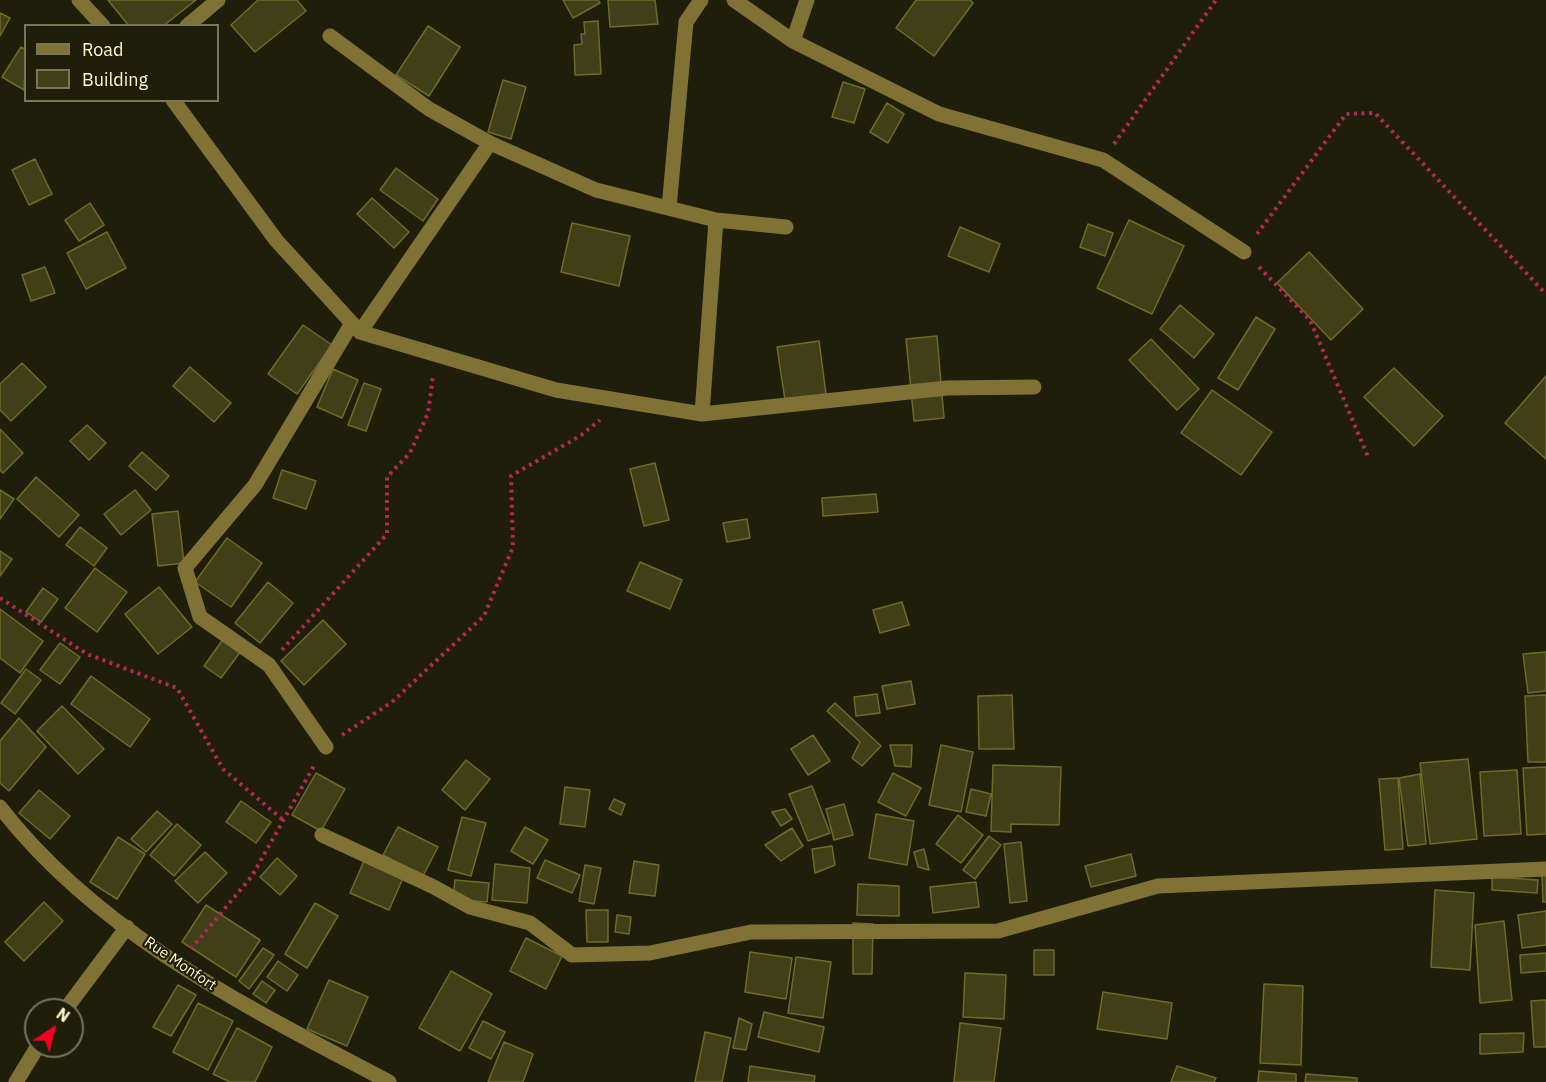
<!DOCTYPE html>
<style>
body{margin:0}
#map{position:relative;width:1546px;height:1082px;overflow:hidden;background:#1f1e0b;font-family:"IBM Plex Sans",sans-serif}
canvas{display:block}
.legend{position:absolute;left:24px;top:24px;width:195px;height:78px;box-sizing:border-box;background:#1f1e0b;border:2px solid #797557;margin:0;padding:8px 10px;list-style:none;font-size:18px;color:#fff8c9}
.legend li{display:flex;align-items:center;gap:12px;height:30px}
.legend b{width:30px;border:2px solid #797557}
.north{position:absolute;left:24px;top:998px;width:60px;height:60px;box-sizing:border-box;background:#1f1e0b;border:2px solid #797557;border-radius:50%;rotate:35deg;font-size:16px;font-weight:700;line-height:24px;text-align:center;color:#fff8c9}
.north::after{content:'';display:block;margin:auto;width:21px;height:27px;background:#f40023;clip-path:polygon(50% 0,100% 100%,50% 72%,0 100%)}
</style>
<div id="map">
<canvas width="1546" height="1082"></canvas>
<ul class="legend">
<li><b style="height:8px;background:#807134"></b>Road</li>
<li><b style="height:16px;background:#413f17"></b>Building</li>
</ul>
<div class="north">N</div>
</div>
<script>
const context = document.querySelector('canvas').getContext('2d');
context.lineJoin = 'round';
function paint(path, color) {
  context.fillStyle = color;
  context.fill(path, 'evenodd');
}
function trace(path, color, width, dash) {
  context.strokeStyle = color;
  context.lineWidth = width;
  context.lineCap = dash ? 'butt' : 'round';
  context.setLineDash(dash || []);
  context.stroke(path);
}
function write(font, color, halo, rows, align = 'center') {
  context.font = font + ' "IBM Plex Sans",sans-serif';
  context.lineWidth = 4.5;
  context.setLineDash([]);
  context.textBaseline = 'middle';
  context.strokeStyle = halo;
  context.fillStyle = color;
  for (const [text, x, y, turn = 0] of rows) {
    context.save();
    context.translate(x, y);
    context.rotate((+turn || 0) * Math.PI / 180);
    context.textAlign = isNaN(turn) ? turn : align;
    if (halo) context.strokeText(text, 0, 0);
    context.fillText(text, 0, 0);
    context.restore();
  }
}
const building = new Path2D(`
 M108 0H196L163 26H129Z
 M258 0H297L306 11 255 52 231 25Z
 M563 0H598L600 3 573 18Z
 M608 0H655L658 24 610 27Z
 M916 0H970L973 3 934 56 896 28Z
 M0 13 10 18 0 36Z
 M598 21 601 74 575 75 574 45 582 44 581 34H585L584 22Z
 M428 26 460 47 429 96 396 75Z
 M21 47 26 50 24 90 2 77Z
 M503 80 526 87 511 139 488 132Z
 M843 82 865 89 854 123 832 117Z
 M887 103 904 114 888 143 870 132Z
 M35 159 52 194 29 205 12 170Z
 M396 168 438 199 423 221 380 190Z
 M372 198 409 232 394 248 357 214Z
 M90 203 104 225 79 241 65 220Z
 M1129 220 1184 246 1152 314 1097 288Z
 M572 223 630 236 619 286 561 272Z
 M1088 224 1113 233 1105 256 1080 247Z
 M960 227 1000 244 989 272 948 256Z
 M107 232 126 268 86 289 67 253Z
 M1309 252 1363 309 1331 340 1277 283Z
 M45 267 55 293 31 301 22 275Z
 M1180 305 1214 334 1194 358 1160 329Z
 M1256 317 1275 329 1238 390 1218 378Z
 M303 325 332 345 297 394 268 374Z
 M937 336 944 418 914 421 906 339Z
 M1151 339 1199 389 1177 410 1129 360Z
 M819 341 826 394 785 400 777 347Z
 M22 363 46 387 11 421 0 410V384Z
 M190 367 231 403 214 422 173 386Z
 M1394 368 1443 416 1414 446 1364 397Z
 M333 369 358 380 342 418 317 407Z
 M1546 376V459L1505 423Z
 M364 383 381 389 366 431 348 425Z
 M1212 390 1272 432 1241 475 1181 433Z
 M87 425 106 443 89 460 70 441Z
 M0 429 23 453 3 473 0 470Z
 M142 452 169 476 156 490 129 466Z
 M655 463 669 520 644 526 630 469Z
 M282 470 316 481 306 509 273 498Z
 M36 477 79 515 59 537 17 499Z
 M0 490 14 499 0 519Z
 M135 490 151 510 121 535 104 514Z
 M876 494 878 512 823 516 822 498Z
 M178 511 184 563 158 566 152 514Z
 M747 519 750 538 727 542 723 523Z
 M80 527 107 548 94 566 66 545Z
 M227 538 262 563 231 607 195 582Z
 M0 551 12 559 0 576Z
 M640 562 682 580 670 609 627 591Z
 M95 568 127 592 97 632 65 608Z
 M268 582 293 603 260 643 235 623Z
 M159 587 192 627 158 654 125 614Z
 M43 588 58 599 41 622 26 612Z
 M902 602 909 625 880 633 873 610Z
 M0 609 43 641 20 673 0 658Z
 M323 620 346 644 304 685 281 661Z
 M224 638 241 651 221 678 204 666Z
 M60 643 80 657 60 684 40 670Z
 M1546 652V691L1528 693 1523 654Z
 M26 669 41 680 15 714 1 703Z
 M91 676 150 719 130 747 71 704Z
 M911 681 915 704 887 709 882 686Z
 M877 694 880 713 856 716 854 697Z
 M1012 695 1014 749H979L978 696Z
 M1546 695V762H1528L1525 696Z
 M835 703 881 746 862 766 852 758 860 742 827 711Z
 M62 706 104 749 78 774 37 731Z
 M19 718 46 747 9 791 0 783V741Z
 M813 735 830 761 808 775 791 749Z
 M890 745H912L911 767 895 766Z
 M941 745 973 752 961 812 929 805Z
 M1468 759 1477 839 1430 844 1420 763Z
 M466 760 490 779 465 810 442 790Z
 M993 765 1061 767 1059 825 1011 824V832L991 831Z
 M1546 767V834L1527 835 1523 768Z
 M1517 770 1521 834 1484 836 1480 772Z
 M316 773 345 789 321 831 292 815Z
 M893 773 921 788 906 816 878 802Z
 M1420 774 1426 844 1408 846 1399 778Z
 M1398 778 1403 849 1385 850 1379 779Z
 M812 786 830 833 808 841 789 794Z
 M565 787 590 790 585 827 560 824Z
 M971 789 991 794 986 816 966 812Z
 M39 790 70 816 50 839 19 813Z
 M614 799 625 804 621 815 609 809Z
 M241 801 271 822 256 843 226 822Z
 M844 804 853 835 834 840 826 809Z
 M785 809 792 819 781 826 772 812Z
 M157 811 172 824 146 852 131 839Z
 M876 814 914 821 907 865 869 858Z
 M958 815 983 835 961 863 936 844Z
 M462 817 486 823 471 876 448 870Z
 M177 824 201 845 174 876 150 855Z
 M398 827 438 847 423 876 383 855Z
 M525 827 548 840 533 864 511 851Z
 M792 828 803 846 781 861 765 845Z
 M989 836 1001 845 975 879 963 870Z
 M118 837 145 854 117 899 90 882Z
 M1021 842 1027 901 1010 903 1004 844Z
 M832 846 835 865 815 873 812 849Z
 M924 849 929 870 918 867 914 852Z
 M205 852 227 873 198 903 175 881Z
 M1131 854 1136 876 1091 887 1085 866Z
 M277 858 297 876 280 895 260 877Z
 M545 860 580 875 572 893 537 878Z
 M364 861 403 878 389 910 350 893Z
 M634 861 659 865 655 896 629 893Z
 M495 864 530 868 527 903 492 900Z
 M585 865 601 868 594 904 579 901Z
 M1546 875V902H1543L1542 876Z
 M1492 877 1538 880 1537 893 1492 890Z
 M455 880 489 883 487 902 453 899Z
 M976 882 979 907 933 913 930 887Z
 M858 884 899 886V916L857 915Z
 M1435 890 1474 893 1470 970 1431 967Z
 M44 902 63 921 24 961 5 942Z
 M315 903 338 916 307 968 285 954Z
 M206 905 260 940 236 977 182 942Z
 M586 910H608V942H587Z
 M1546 911V945L1522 948 1518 915Z
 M617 915 631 917 629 934 615 932Z
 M1504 921 1512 1000 1480 1003 1475 925Z
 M853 923 873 924 872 974H853Z
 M526 938 562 956 546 989 510 971Z
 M263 948 274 955 249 989 239 981Z
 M1034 950H1054V975H1034Z
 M750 952 792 958 786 999 745 992Z
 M1546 953V971L1521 973 1520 955Z
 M796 957 831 962 823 1018 788 1013Z
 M278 961 298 975 287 991 267 977Z
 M451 971 492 994 460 1051 419 1028Z
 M965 973 1006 975 1004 1019 963 1017Z
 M329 980 368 997 347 1046 307 1029Z
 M262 981 275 990 266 1003 253 994Z
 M1264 984 1303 986 1301 1065 1260 1063Z
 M178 985 196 995 171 1036 153 1027Z
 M1103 992 1172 1003 1167 1039 1097 1029Z
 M1546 1000V1047H1534L1531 1001Z
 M198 1003 233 1021 208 1070 173 1052Z
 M764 1012 824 1027 819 1052 758 1037Z
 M739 1018 752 1024 746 1050 733 1048Z
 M483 1021 505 1032 491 1059 469 1048Z
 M960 1023 1001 1028 994 1082H954Z
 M237 1028 272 1047 255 1082H230L213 1074Z
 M705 1032 731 1038 722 1082H695Z
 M1524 1033 1523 1052 1480 1054V1034Z
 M504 1042 533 1054 523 1082H488Z
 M750 1066 815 1076 814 1082H748Z
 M1177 1066 1216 1078 1214 1082H1171Z
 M1259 1071 1296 1074V1082H1258Z
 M1306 1074 1357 1078V1082H1305Z`);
const path = new Path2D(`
 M1114 144 1216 0
 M1257 234 1346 114 1375 113 1546 294
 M1259 267 1310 320 1369 459
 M0 598 87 654 177 688 223 769 283 820
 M282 650 387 534V477L410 453 428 413 433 376
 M342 735 392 702 484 616 513 547 511 476 580 436 600 420
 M191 949 252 876 315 764`);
const minor = new Path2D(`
 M79 0 103 26
 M734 0 793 41 939 114 1103 160 1244 252
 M187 26 218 0
 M330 36 429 109 490 143
 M793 41 807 0
 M173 100 276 240 360 332 556 390 702 414 947 388 1034 387
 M669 208 686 22 701 0
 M360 332 490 143 596 190 716 220 786 227
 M702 414 716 220
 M326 747 269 665 200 617 185 568 255 485 352 323
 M0 807C99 935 249 1008 389 1082
 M322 835 432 886 470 907 530 923 572 955 650 953 751 932 998 931 1158 886 1546 869
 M65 1010 127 927
 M16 1082 38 1046`);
const streetNames = [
 ["Rue Monfort",180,964,34]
];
paint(building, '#413f17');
trace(building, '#6e6b27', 1.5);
trace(path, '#b42853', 4, [3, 4.5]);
trace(minor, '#807134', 15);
write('15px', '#fff8c9', '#1f1e0b', streetNames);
</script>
